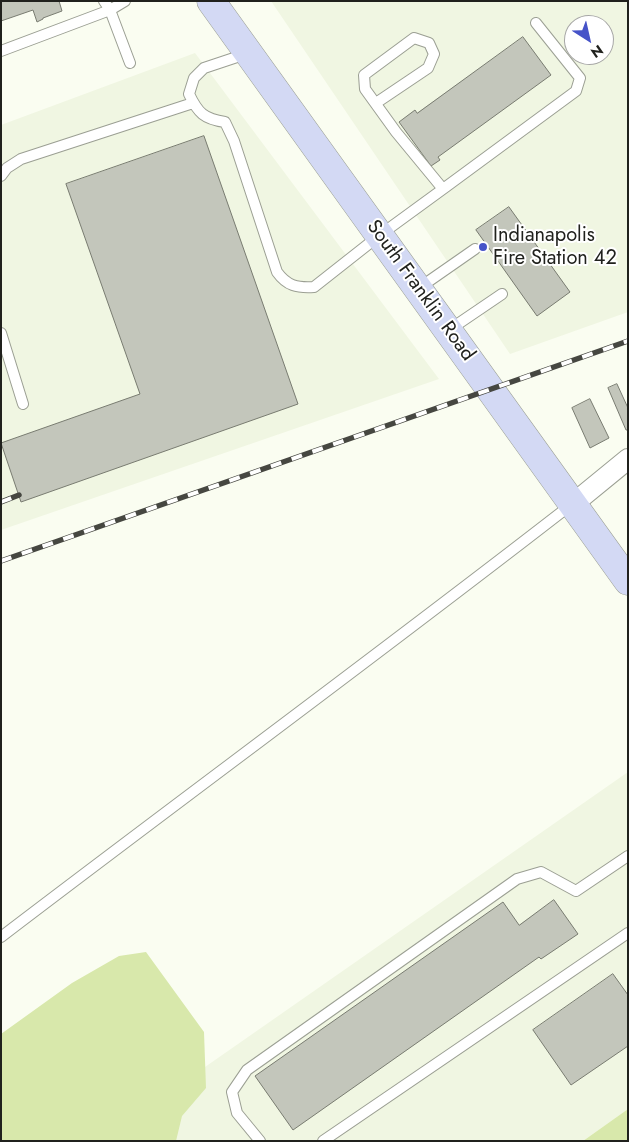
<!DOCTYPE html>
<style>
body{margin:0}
#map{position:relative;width:629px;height:1142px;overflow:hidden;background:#fafdf1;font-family:Jost,sans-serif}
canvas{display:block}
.frame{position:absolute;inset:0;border:2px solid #20211d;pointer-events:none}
.north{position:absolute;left:564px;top:15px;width:50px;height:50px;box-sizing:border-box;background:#fff;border:1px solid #a6a6a5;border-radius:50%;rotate:145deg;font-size:14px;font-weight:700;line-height:20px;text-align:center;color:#20211d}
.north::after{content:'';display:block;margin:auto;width:18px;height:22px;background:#4653c8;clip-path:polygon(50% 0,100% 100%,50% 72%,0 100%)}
</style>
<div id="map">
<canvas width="629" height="1142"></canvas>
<div class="frame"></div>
<div class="north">N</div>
</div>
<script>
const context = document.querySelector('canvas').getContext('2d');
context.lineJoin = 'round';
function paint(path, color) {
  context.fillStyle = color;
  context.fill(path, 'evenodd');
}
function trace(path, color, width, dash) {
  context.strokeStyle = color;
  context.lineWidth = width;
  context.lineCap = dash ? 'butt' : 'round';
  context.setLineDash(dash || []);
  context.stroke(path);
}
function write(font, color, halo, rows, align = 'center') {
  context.font = font + ' Jost,sans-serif';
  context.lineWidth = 4;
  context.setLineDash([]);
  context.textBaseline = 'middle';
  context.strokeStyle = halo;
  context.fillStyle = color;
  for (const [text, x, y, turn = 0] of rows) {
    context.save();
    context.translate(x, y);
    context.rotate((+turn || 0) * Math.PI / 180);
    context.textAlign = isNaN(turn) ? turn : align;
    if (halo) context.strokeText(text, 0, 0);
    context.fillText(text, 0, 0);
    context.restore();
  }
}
const built = new Path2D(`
 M271 1H628V312L510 354ZM574 25H604V55H574Z
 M195 53 439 379 1 530V125Z
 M628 772V1109L583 1141H143L129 1120Z`);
const green = new Path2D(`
 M146 952 204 1032 206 1088 182 1116 176 1141H1V1034L72 983 119 956Z
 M628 1109V1141H583Z`);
const building = new Path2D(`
 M1 1H59L62 11 43 18V19L37 22 33 10 1 21Z
 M523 37 551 75 438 157 440 160 431 166 399 122 415 110 417 113Z
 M204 136 298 404 21 502 1 443 140 394 66 184Z
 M509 207 570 292 537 316 476 230Z
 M617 384 628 408V430H626L608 388Z
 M590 399 609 438 590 448 572 408Z
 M554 900 578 934 541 959 539 957 293 1130 255 1076 503 902 519 925Z
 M613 974 628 995V1046L571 1085 533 1030Z`);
const lane = new Path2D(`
 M104 1 110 10 130 63
 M1 51 110 10 125 1
 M246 54 204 68 194 78 189 94C198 113 204 119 225 122L234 141 277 272C287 286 297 288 314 287L380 235 443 189 396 132 365 89 364 75 414 38 429 43 434 54 428 68 376 103
 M1 176 7 168 21 159 193 103
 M443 189 576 91 580 78 536 23
 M419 288 475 249
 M449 330 502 294
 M1 333 23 404
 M1 937C191 792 383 651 572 504
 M260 1141 237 1113 232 1092 247 1070 517 879 541 872 576 891 628 856
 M323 1141 628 933`);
const street = new Path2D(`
 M573 504 628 459`);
const secondary = new Path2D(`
 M211 1 628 581`);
const rail = new Path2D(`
 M1 502 19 495
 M1 561 628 341`);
const markers = [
 [483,247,5,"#4653c8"]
];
const poiNames = [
 ["Indianapolis",493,236],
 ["Fire Station 42",493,259]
];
const streetNames = [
 ["South Franklin Road",420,291,54]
];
paint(built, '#f0f6e2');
paint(green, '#d8e8ab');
paint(building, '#c3c6bb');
trace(building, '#797c71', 1);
trace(lane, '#9b9f93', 12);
trace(street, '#9b9f93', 22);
trace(secondary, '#9b9f93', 29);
trace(lane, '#fff', 10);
trace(street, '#fff', 20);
trace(secondary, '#d3d9f4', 28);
trace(rail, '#464741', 5.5);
trace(rail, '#fff', 4, [11]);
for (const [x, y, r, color] of markers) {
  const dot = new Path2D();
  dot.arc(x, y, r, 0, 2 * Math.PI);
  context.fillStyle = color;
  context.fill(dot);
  trace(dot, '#fff', 2);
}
write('20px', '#20211d', '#fff', poiNames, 'left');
write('20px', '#20211d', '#fff', streetNames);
</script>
